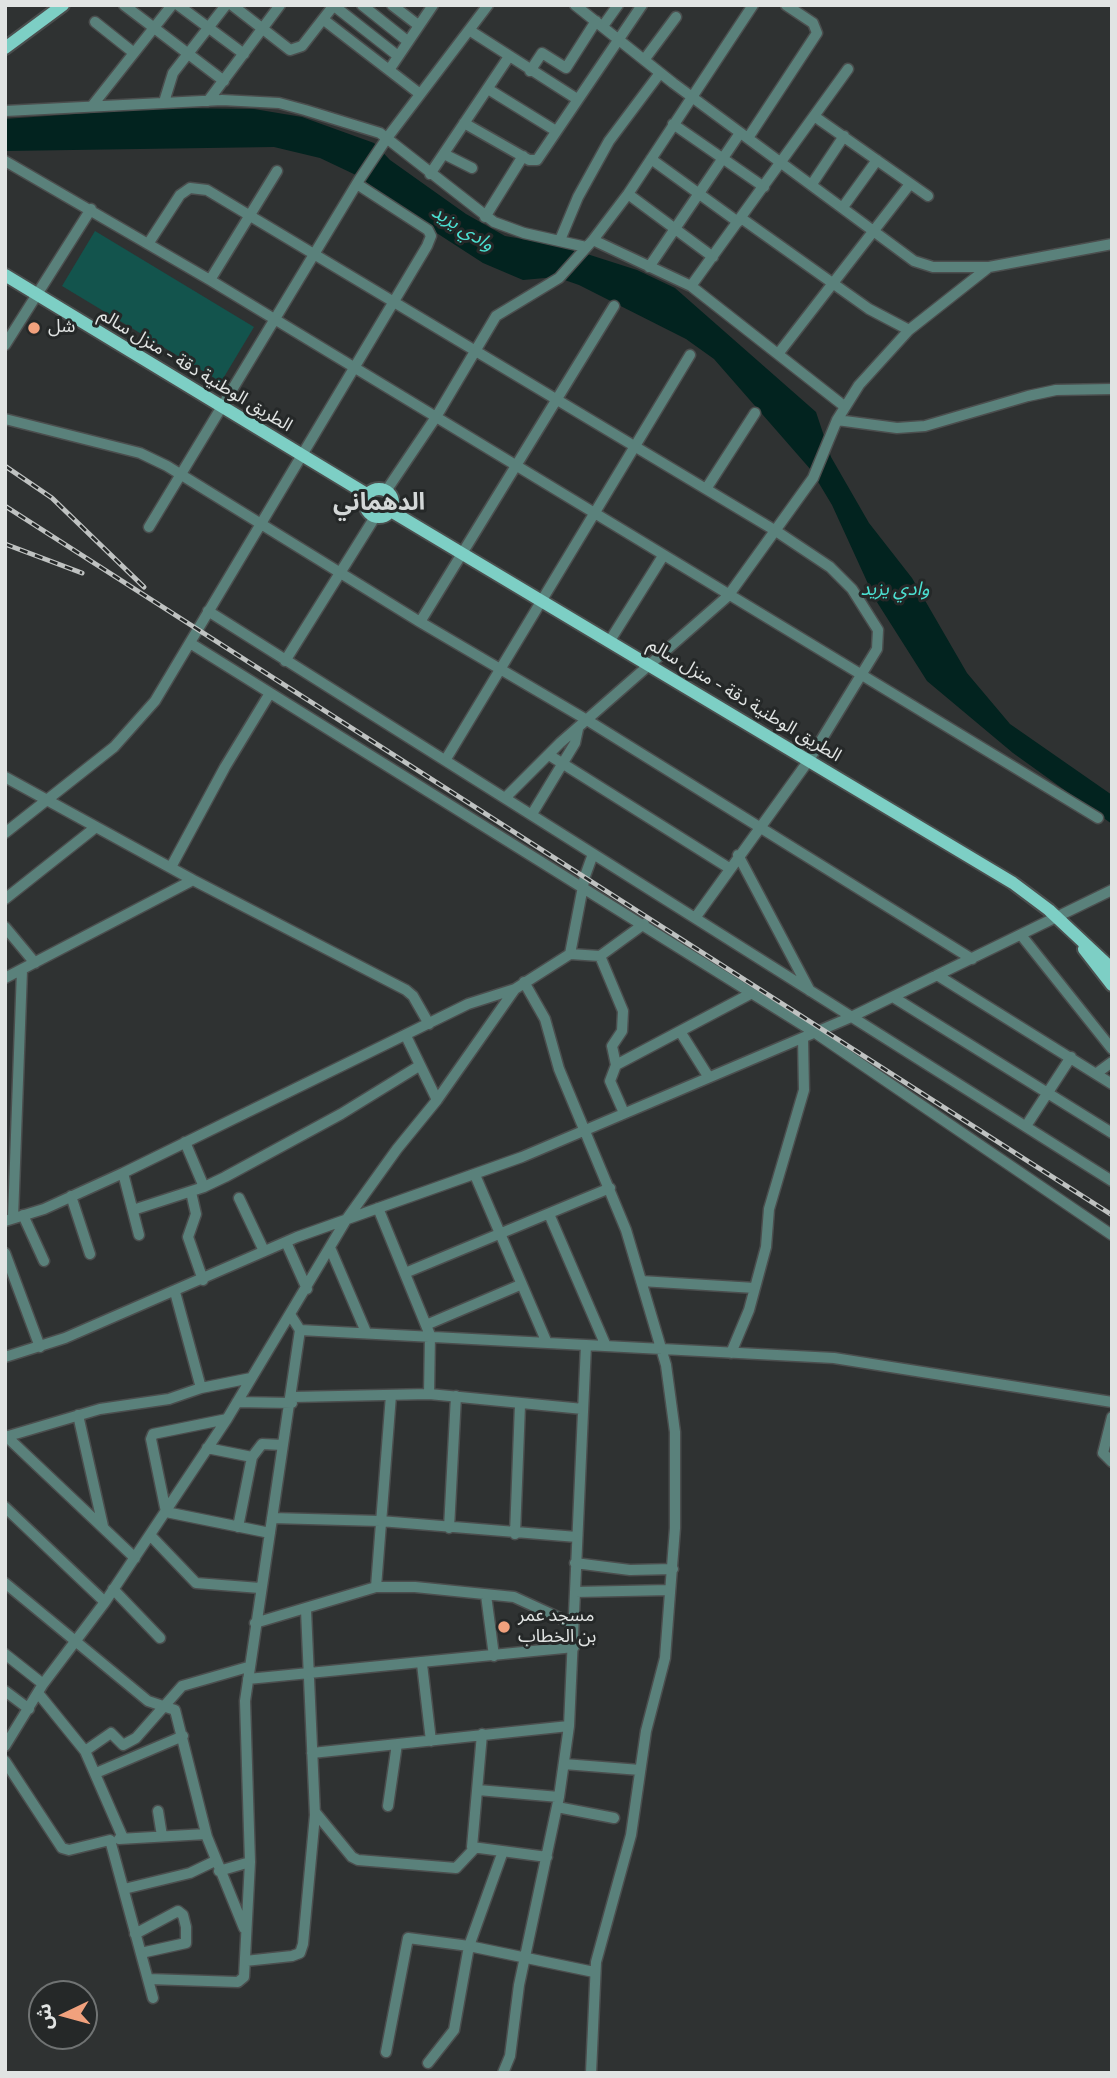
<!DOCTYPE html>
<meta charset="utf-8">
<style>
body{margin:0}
#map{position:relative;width:1117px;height:2078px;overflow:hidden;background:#2f3232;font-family:"Titillium Web","Noto Sans Arabic",sans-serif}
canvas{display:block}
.frame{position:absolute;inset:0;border:7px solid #e1e4e3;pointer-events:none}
.north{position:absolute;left:28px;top:1980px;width:70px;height:70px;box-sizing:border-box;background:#252828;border:2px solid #707373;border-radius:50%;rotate:265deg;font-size:19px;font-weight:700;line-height:28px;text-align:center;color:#e1e4e3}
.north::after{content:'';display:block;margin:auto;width:24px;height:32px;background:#f1a17d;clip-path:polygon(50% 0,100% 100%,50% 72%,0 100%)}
</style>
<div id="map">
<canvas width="1117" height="2078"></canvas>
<div class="frame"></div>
<div class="north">ش</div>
</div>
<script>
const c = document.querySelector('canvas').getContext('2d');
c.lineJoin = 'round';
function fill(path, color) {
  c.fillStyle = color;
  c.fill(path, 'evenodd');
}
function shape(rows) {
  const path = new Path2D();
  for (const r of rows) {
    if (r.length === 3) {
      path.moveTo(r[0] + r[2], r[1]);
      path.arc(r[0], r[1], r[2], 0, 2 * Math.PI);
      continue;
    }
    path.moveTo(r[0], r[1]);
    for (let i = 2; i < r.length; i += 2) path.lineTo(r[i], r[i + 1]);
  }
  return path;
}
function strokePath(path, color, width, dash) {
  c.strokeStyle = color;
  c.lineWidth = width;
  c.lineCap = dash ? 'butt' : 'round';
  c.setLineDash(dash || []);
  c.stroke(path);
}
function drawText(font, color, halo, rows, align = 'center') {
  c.font = font + ' "Titillium Web","Noto Sans Arabic",sans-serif';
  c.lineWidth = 6;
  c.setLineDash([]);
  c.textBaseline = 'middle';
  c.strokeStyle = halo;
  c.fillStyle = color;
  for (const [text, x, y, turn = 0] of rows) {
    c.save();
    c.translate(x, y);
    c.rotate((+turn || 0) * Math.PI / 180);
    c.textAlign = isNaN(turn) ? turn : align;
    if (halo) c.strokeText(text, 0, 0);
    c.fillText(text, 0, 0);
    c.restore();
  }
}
fill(shape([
 [95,231,254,327,221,382,62,286]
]), '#13544d');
fill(shape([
 [162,108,254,109,302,117,374,143,390,160,466,214,505,236,562,246,637,270,675,288,816,412,831,457,869,523,912,578,967,673,1010,724,1112,795,1112,824,1013,753,927,681,875,599,832,505,811,470,714,359,686,339,579,285,556,277,523,280,483,263,415,219,358,176,320,158,274,147,5,151,5,119]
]), '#02231f');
const minor = shape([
 [124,5,224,81],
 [178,5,244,54],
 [232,5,290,50,302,46,334,5],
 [333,5,398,56],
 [362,5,406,40],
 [392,5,418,25],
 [575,5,673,83,914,261,933,267,989,267,1112,244],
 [324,20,420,94],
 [95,22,134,53],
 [603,26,618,5],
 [469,30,577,99],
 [644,60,676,17],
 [389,70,433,5],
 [530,71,542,53,566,68,596,21],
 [488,89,556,131],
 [208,101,280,5],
 [164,102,173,73,226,5],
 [92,106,172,5],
 [5,111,222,100,279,103,305,110,380,133,494,222,524,233,586,247],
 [814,116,928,196],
 [464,123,529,160,537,160,642,5],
 [673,124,764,187],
 [748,138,817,33,813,23,786,5],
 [444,154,472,168],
 [651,159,738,222],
 [5,161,210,280,1098,818],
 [430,174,508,58],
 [812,184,844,136],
 [628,194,713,257],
 [843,207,877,160],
 [485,217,523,156],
 [741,218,869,309,909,330],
 [560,240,578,197,609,141,660,73],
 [593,240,691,286,848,69],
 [148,244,180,195,190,188,207,190,776,531,830,567,852,589,878,630,877,649,809,760,695,918],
 [649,267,740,133],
 [210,280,277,171],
 [691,286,844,406],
 [5,345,91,209],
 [778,354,910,184],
 [5,419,140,453,167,466,420,622,587,720,972,959],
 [837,420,897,428,925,426,1028,396,1056,390,1112,389],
 [706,489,755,413],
 [386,491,436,417,496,316,559,278,593,240,628,194,753,5],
 [149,527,359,180,387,138,488,5],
 [208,611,1112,1181],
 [420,622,614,306],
 [609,642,663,556],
 [190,643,814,1032,1112,1235],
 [285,661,375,517],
 [549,755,729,868],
 [446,759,690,355],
 [5,777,193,880,406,990,413,996,429,1024],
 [505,798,560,743,728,596,813,478,837,420,859,385,909,330,989,267],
 [532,814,575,743,578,729],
 [5,833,114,747,155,701,427,246,431,236,428,230,357,184],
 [738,855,810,991],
 [171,867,225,767,270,693],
 [5,899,96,827],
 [5,927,35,963],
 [1021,935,1112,1049],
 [570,954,600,956,644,924],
 [600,956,623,1011,622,1031,612,1046,616,1065,610,1081,624,1113],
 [937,975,1112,1084],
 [5,978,193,880],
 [524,982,545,1019,559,1069,626,1230,666,1365,675,1432,675,1528,665,1658,646,1731,631,1835,596,1962,591,2073],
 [893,997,1112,1133],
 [681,1033,708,1076],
 [406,1036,437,1100],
 [616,1065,752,993],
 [1097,1073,1112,1062],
 [1026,1126,1071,1057],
 [185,1142,204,1187],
 [123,1173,139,1235],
 [475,1175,547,1343],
 [191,1192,196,1214,188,1237,203,1280],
 [71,1196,90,1254],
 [239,1198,264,1251],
 [378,1208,430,1335,429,1394],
 [133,1210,204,1187,225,1177,341,1114,419,1066],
 [549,1214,606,1346],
 [23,1215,44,1261],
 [13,1218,22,970],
 [5,1221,44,1209,123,1173,468,1004,515,989,570,954,585,876,593,854],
 [286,1242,307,1289],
 [331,1250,366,1332],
 [5,1253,40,1347],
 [405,1273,610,1188],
 [641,1281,755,1288],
 [175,1292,201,1388],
 [291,1316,300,1330,834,1358,1112,1402],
 [426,1325,520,1285],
 [731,1353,749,1310,766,1247,769,1209,804,1090,803,1038],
 [5,1357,65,1338,297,1237,522,1157,849,1018,1112,890],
 [293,1397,429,1394,583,1409],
 [237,1402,292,1403],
 [78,1415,103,1526],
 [1112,1417,1103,1453,1112,1462],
 [227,1419,153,1434,151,1439,166,1512,270,1533],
 [6,1436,135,1558],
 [5,1437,100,1409,169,1399,201,1388,251,1378],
 [207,1448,252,1457,262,1444,283,1445],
 [5,1507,105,1602],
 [272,1518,380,1521,577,1537],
 [238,1527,252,1457],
 [449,1528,456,1396],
 [515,1534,520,1405],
 [150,1535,196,1583,260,1588],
 [575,1563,630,1570,673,1569],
 [5,1583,148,1701,175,1710,207,1837,244,1928],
 [376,1587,391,1395],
 [113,1589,160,1638],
 [575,1592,670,1590],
 [486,1595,494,1656],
 [255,1623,376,1587,415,1587,514,1597,573,1624],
 [5,1654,43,1684],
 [422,1664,431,1741],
 [248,1679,574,1647],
 [5,1691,29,1709],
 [38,1693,85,1751,123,1838],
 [482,1734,472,1847,547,1857],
 [5,1746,43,1684,105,1602,227,1419,346,1220,397,1149,437,1100,515,989],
 [85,1751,111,1733,123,1745,136,1738,182,1686,248,1667],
 [312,1753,569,1726],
 [5,1761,62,1848,69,1850,110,1840,153,1998],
 [564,1764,640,1770],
 [96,1773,183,1736],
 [478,1790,559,1797],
 [388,1806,397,1744],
 [557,1807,614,1818],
 [158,1811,162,1836],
 [315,1812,352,1857,358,1860,456,1868,474,1849],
 [119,1839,206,1834],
 [219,1871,250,1862],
 [124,1889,190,1873,215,1861],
 [135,1934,178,1911,183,1915,186,1927,186,1943,141,1953],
 [245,1961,292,1956,300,1953,303,1944,315,1815,306,1610],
 [148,1979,238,1982,244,1977,250,1862,245,1701,300,1330],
 [386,2052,408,1938,469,1946,594,1972],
 [428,2063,454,2030,469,1946,502,1854],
 [503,2073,510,2056,519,1985,559,1797,569,1726,586,1345]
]);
const major = shape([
 [5,48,63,5],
 [5,275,368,495],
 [379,503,14],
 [391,511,1013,883,1049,910,1112,969],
 [1084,949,1112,985]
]);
strokePath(minor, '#4b4e4e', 13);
strokePath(major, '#4b4e4e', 16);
strokePath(minor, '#5a817b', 10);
strokePath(major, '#7dcfc5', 12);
const rail = shape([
 [5,466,52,498,144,587],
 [5,506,1112,1215],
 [5,544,82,573]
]);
strokePath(rail, '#bfc2c1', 5);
strokePath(rail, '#252828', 2.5, [8]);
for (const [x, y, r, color] of [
 [34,328,7,"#f1a17d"],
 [504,1627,7,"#f1a17d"]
]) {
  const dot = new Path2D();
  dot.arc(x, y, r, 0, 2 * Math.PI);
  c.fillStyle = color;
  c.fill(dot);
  strokePath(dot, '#252828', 2.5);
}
drawText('18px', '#e1e4e3', '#252828', [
 ["شل",48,328],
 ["مسجد عمر",518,1617],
 ["بن الخطاب",518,1638]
], 'left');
drawText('18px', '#e1e4e3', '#252828', [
 ["الطريق الوطنية دقة - منزل سالم",195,371,31],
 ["الطريق الوطنية دقة - منزل سالم",744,701,31]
]);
drawText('italic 19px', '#4be1d2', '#252828', [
 ["وادي يزيد",462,229,32],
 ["وادي يزيد",895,590]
]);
drawText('bold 24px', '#d4d8d8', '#252828', [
 ["الدهماني",379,504]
]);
</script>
